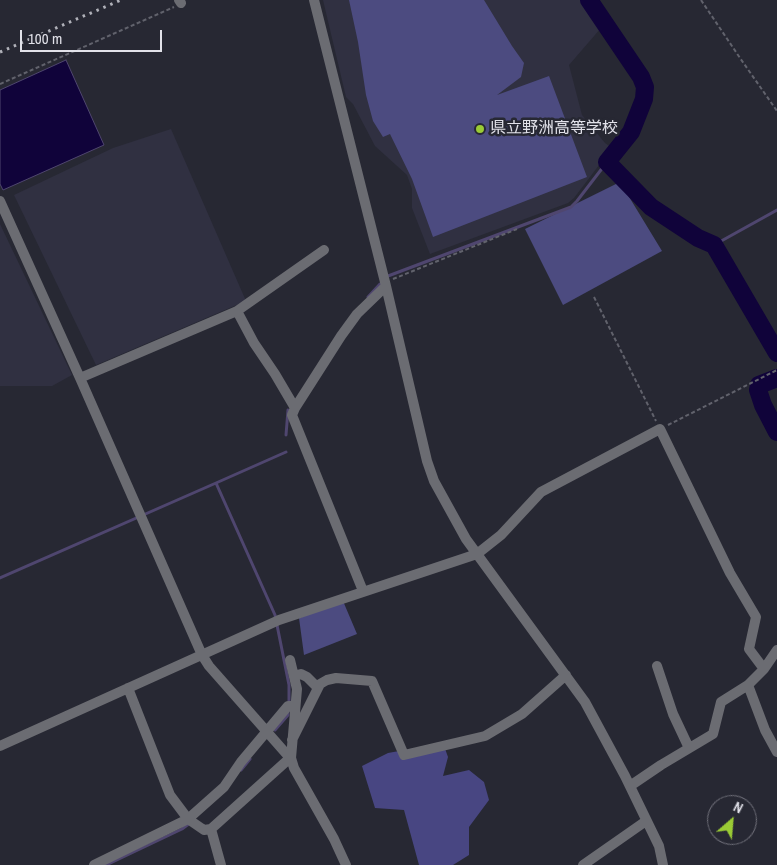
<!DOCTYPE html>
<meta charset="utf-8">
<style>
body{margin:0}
#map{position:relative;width:777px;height:865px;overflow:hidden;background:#272833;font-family:"Archivo Narrow",sans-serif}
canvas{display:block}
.north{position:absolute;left:707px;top:795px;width:50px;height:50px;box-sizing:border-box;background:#272833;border:1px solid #72727c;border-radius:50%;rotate:27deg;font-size:14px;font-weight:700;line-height:20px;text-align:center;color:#e2e2ea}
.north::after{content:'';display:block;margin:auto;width:18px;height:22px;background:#9acb35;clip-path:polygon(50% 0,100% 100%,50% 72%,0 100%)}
.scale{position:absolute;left:20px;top:30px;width:142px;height:22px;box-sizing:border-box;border:2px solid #e2e2ea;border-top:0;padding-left:6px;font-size:15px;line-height:18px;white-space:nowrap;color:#e2e2ea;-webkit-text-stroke:4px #272833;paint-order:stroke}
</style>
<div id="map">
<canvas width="777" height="865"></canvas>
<div class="north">N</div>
<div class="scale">100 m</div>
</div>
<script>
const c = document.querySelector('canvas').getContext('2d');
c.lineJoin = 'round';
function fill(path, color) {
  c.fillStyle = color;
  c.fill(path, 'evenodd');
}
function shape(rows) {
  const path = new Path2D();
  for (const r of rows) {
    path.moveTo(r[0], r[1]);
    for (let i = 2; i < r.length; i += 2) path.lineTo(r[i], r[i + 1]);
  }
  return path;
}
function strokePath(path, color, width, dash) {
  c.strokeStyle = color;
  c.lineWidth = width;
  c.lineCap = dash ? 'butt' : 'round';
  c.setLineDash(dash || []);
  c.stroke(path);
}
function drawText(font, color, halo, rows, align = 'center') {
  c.font = font + ' "Archivo Narrow","Noto Sans JP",sans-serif';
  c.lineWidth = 5;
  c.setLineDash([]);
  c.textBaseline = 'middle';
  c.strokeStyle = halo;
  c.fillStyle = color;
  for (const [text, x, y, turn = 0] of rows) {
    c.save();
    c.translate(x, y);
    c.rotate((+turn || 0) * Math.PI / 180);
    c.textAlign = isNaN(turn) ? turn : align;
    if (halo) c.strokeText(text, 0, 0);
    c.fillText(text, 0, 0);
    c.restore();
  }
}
fill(shape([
 [323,0,582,0,601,28,569,65,582,115,605,143,612,148,574,198,568,203,430,254,412,208,412,189,407,175,375,146,353,104,346,97],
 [171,129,246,301,96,365,14,195,113,148],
 [0,224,72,375,52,386,0,386]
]), '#303041');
fill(shape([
 [349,0,484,0,512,46,524,63,521,77,497,95,549,76,587,177,433,237,412,179,390,134,383,137,373,121,366,95,358,42],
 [620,182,662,251,563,305,525,229],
 [343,601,357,634,304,655,299,618]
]), '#4c4b80');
fill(shape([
 [443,743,448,757,443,776,469,770,484,782,489,800,469,827,469,855,453,865,419,865,404,810,375,808,362,766,388,753]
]), '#484682');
const water = shape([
 [66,60,104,145,3,190,0,184,0,90,66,60]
]);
fill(water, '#10033a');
strokePath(water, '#4f466f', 1);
strokePath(shape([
 [714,245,777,210],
 [388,276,571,207,577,201,607,162],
 [368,297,380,284],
 [286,435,288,410],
 [286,452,216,483,275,615,289,685,289,705],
 [0,578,216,483],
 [275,730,288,715,288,711],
 [241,770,250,759],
 [106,865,182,829,190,823]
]), '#4f466f', 3);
strokePath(shape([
 [589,0,641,77,645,87,644,99,631,132,607,162,651,207,698,238,714,245,777,353],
 [777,378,759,385,758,390,763,405,777,432]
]), '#10033a', 18);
strokePath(shape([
 [701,0,740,58,777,111],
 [0,84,174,7],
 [393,279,517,229],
 [594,297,656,421],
 [668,425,777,370]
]), '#61626c', 2, [4, 2.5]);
strokePath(shape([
 [179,0,181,3],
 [314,0,386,286,427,461,434,481,466,539,585,702,625,776,659,846,663,865],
 [0,201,80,378,202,655,209,666,290,758,211,829,204,830,188,819,170,795,128,688],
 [237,311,324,250],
 [80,378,237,311,254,343,275,374,295,408],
 [363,591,292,415,295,408,341,336,357,314,386,286],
 [290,660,297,689,291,758,294,768,334,839,346,865],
 [657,666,673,714,689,748],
 [764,669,777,650],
 [294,676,301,674,307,677,318,688],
 [292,740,320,684,327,680,336,678,372,681,404,755,485,736,522,714,566,675],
 [0,746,279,620,477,554,501,535,541,492,660,429,730,573,756,617,749,649,764,669,748,685,765,730,777,752],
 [630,786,661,765,713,734,721,702,748,685],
 [211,829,221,865],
 [94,865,188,819,224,787,241,762,288,706,295,706],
 [583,865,646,821]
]), '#6b6c72', 10);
strokePath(shape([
 [0,52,121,0]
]), '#b0b1b9', 3, [2.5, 5]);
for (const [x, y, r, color] of [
 [480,129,5,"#9acb35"]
]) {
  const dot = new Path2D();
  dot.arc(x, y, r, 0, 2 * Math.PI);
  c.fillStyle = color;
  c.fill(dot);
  strokePath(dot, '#272833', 2);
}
drawText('16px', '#e2e2ea', '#272833', [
 ["県立野洲高等学校",490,129]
], 'left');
</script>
